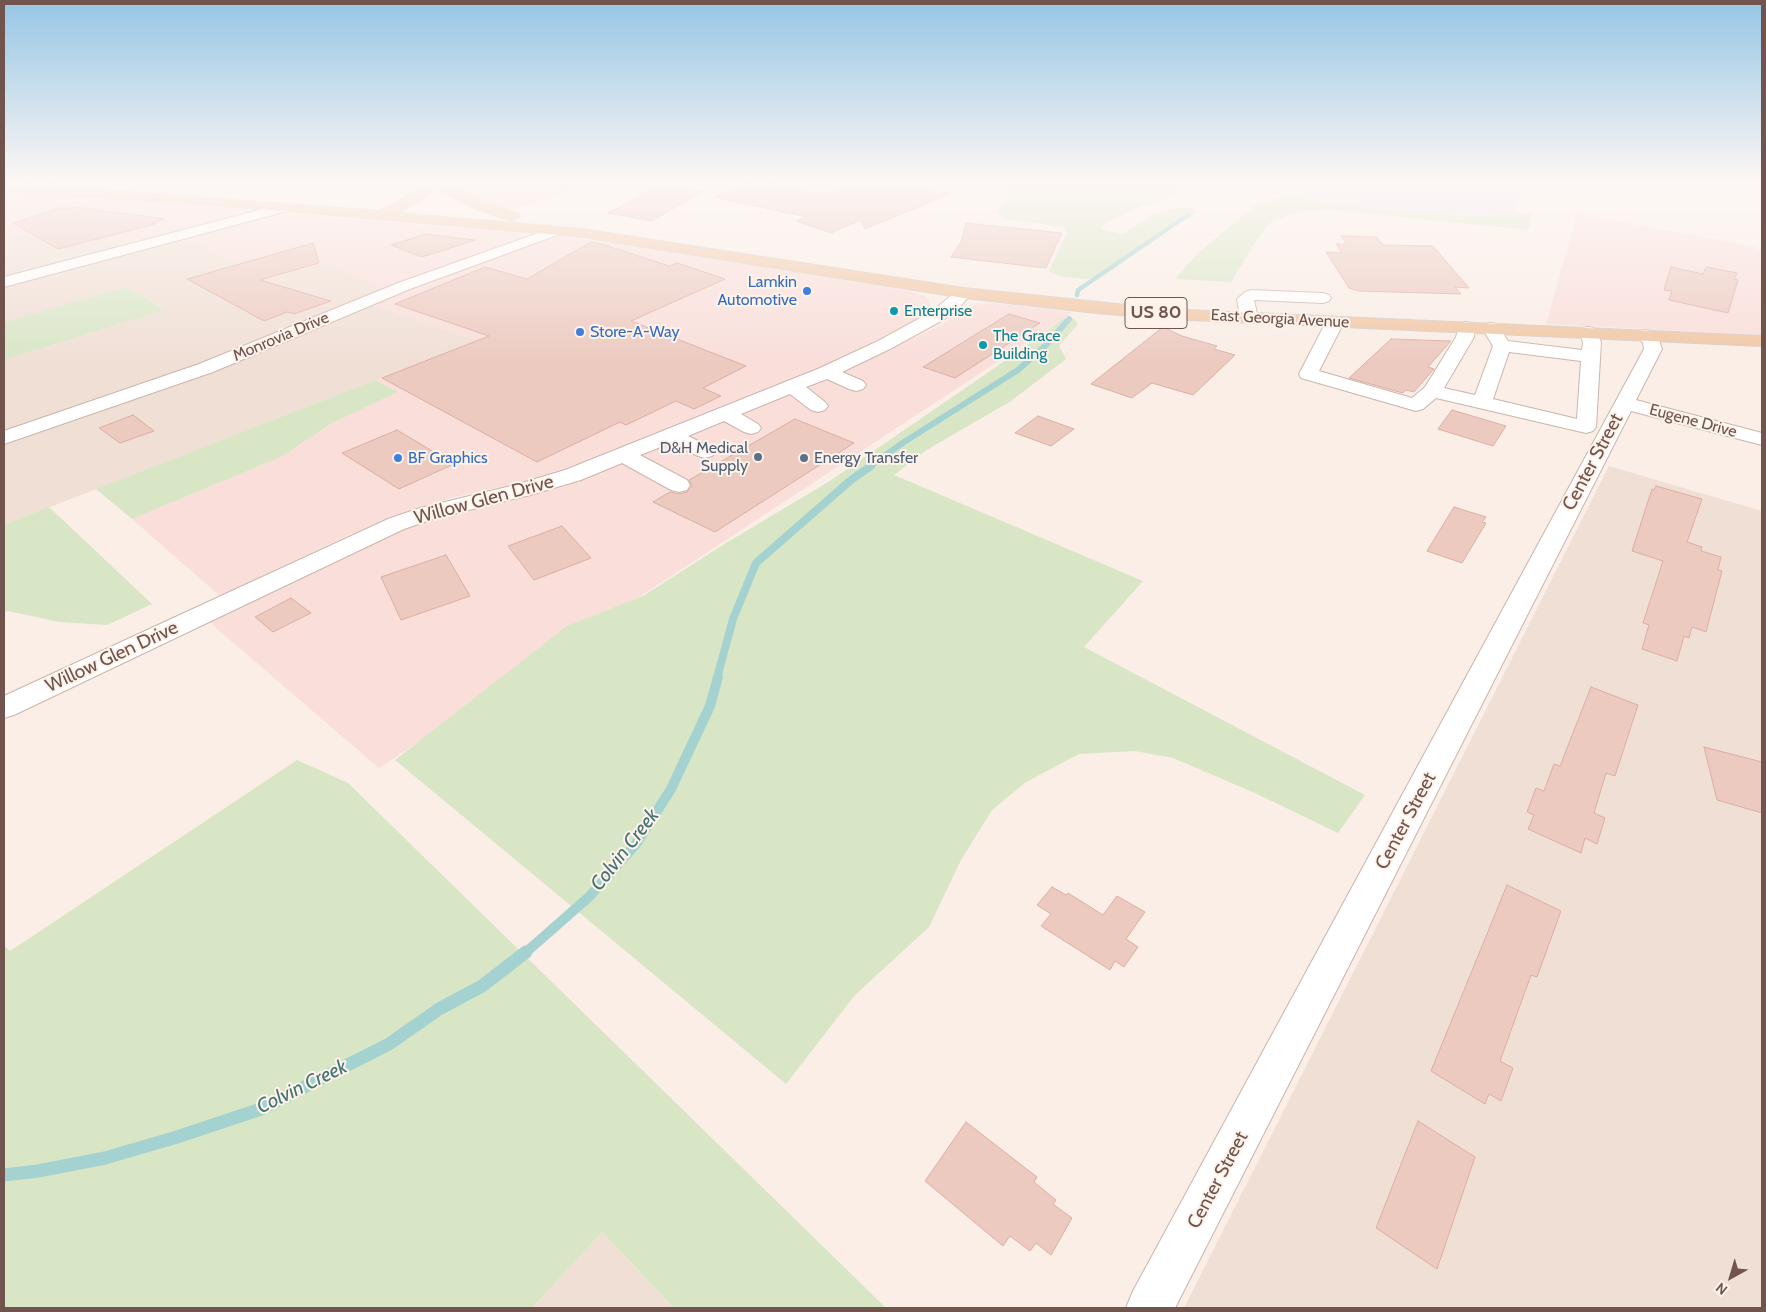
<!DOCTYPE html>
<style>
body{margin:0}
#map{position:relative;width:1766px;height:1312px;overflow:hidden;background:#faeee6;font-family:Cabin,sans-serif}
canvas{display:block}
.frame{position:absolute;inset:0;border:5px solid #70544d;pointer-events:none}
.north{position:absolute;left:1706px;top:1252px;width:50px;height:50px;-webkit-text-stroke:4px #fdf3eb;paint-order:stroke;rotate:219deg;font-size:14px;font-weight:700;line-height:20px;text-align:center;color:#70544d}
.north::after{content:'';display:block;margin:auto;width:18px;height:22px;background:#70544d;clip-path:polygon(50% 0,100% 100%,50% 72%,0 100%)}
</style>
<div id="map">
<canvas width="1766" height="1312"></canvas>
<div class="frame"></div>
<div class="north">N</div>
</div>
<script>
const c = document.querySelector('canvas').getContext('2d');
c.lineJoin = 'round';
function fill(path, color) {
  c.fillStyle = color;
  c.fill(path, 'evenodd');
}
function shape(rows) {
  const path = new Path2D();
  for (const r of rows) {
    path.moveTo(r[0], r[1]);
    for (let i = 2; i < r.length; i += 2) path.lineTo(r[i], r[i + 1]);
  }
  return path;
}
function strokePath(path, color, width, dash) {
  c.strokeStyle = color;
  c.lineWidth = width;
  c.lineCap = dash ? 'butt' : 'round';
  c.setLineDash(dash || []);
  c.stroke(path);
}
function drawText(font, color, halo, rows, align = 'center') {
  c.font = font + ' Cabin,sans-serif';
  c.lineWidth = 4;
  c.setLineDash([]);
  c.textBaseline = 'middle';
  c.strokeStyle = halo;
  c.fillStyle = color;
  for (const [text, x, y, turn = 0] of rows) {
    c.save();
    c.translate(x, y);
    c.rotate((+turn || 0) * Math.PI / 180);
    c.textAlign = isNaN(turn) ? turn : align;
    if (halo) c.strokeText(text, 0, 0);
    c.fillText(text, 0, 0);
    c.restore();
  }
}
fill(shape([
 [78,222,183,236,270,279,326,262,387,289,369,303,477,341,4,525,4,360,165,310,126,287,4,322,4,240],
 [1609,466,1762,511,1762,1308,1184,1308],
 [602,1232,674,1308,532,1308]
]), '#f0dfd5');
fill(shape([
 [443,180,570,180,550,191,560,195,508,211,489,205,453,187],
 [4,194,57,195,158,202,507,232,519,233,522,237,387,289,326,262,270,279,183,236,125,247,78,222,4,240],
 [1577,214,1752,246,1762,251,1762,335,1546,324],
 [559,236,655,249,910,291,925,296,929,300,931,306,923,316,831,364,567,470,538,479,455,497,397,515,344,537,220,596,132,519,281,457,332,423,397,392,376,380,476,341,369,303,548,237],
 [994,303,1073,312,379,768,208,621,399,531,446,516,513,499,585,478,856,365,941,325,967,309,979,304]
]), '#f9deda');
fill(shape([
 [1195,180,1527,180,1516,213,1473,217,1337,205]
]), '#ebe2f6');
fill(shape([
 [570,180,608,180,560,195,549,191],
 [611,180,671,180,641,189],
 [1002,180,1197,181,1162,201,1141,206,1101,226,1103,230,1123,234,1152,215,1177,208,1192,208,1196,212,1194,217,1178,222,1109,272,1087,279,1064,277,1052,273,1049,270,1067,233,1063,227,1006,219,995,212,1010,197],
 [1285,196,1337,205,1473,217,1516,213,1532,214,1528,230,1331,210,1306,211,1273,220,1258,238,1231,282,1175,279,1198,253,1257,204],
 [126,287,165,310,4,360,4,322],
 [1064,318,1074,319,1078,324,1059,346,1066,359,1011,401,925,451,894,475,1143,581,1084,647,1365,795,1338,833,1255,793,1173,758,1135,751,1079,754,1026,782,992,810,961,860,929,927,855,995,786,1084,395,760,567,626,643,596,726,543,830,481,996,367],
 [376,380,398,392,332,423,281,457,132,519,96,489],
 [49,507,152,604,107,625,59,622,8,611,4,612,4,525],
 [297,760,348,783,886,1308,674,1308,602,1232,532,1308,4,1308,4,946,10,951]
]), '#d8e6c6');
strokePath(shape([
 [1077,295,1078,290,1188,215]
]), '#a4d2d1', 4.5);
strokePath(shape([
 [869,467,904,442,1018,370,1046,345,1069,319]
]), '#a4d2d1', 6);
strokePath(shape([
 [717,678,733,619,756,563,851,480,871,466]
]), '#a4d2d1', 8);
strokePath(shape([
 [524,954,590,896,636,844,671,789,710,706,718,677]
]), '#a4d2d1', 10);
strokePath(shape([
 [4,1175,38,1171,105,1158,177,1137,261,1109,389,1044,439,1009,482,986,526,952]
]), '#a4d2d1', 13);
const building = shape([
 [753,180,823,194,862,180,891,180,949,194,865,229,860,220,831,233,796,221,807,217,714,197,753,180],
 [660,185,703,191,652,221,608,213,660,185],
 [75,207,165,219,152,223,155,224,58,249,13,223,59,208,67,209,75,207],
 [966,223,1062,233,1046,268,951,257,961,242,966,223],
 [426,234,475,240,422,257,391,245,426,234],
 [1341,236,1377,237,1383,245,1433,246,1469,288,1455,287,1461,294,1359,291,1349,288,1326,252,1342,253,1336,244,1347,244,1341,236],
 [591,242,605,245,669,266,677,263,725,279,631,321,746,366,703,388,721,396,694,409,676,401,626,425,620,422,537,462,382,378,489,336,395,304,485,267,527,279,591,242],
 [313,243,319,263,260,280,331,301,294,314,287,312,264,321,187,279,313,243],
 [1671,267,1703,274,1706,267,1737,273,1734,279,1738,280,1728,313,1669,300,1672,291,1664,290,1671,267],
 [1009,314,1040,323,955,378,923,367,1009,314],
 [1163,327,1182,336,1217,346,1214,349,1235,355,1193,395,1152,383,1132,398,1091,384,1163,327],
 [1391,339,1451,341,1428,367,1434,369,1414,392,1406,390,1403,393,1349,378,1391,339],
 [1452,410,1506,426,1493,446,1438,429,1452,410],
 [133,415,154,431,120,443,99,428,133,415],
 [1038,416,1074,429,1051,446,1015,433,1038,416],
 [795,419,854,443,715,532,653,502,670,492,679,494,687,492,692,486,689,480,795,419],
 [397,430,454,464,399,489,342,453,397,430],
 [1656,486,1702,499,1687,542,1702,547,1701,551,1721,557,1718,570,1722,571,1706,632,1692,627,1689,638,1684,636,1677,661,1642,649,1649,625,1643,623,1663,561,1632,551,1652,489,1654,490,1656,486],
 [1454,507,1486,517,1482,522,1486,523,1462,563,1427,551,1454,507],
 [562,526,591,558,534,580,508,546,562,526],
 [446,555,470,596,401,620,381,577,446,555],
 [291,598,311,613,273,632,255,617,291,598],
 [1591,687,1638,705,1615,776,1606,773,1594,813,1605,818,1597,844,1585,838,1581,853,1528,829,1534,815,1527,812,1536,788,1544,791,1554,764,1560,766,1591,687],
 [1704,747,1762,762,1762,813,1717,800,1704,747],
 [1507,885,1561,911,1537,977,1531,975,1500,1061,1513,1068,1501,1101,1489,1094,1485,1104,1431,1071,1507,885],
 [1052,887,1066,895,1068,893,1103,915,1117,896,1145,912,1126,939,1138,947,1124,967,1115,961,1110,970,1041,926,1051,914,1037,905,1052,887],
 [1418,1121,1475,1157,1437,1269,1376,1228,1418,1121],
 [966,1122,1037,1177,1034,1182,1056,1200,1053,1204,1072,1218,1051,1255,1036,1243,1030,1251,1010,1236,1003,1246,925,1181,966,1122]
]);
fill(building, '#eccac0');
strokePath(building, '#ddaea2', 1);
const minor = shape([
 [39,180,54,180,35,193,25,193,23,190,25,187,39,180],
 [286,203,291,204,293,207,291,210,4,287,4,277,286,203],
 [555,227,560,228,562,231,560,234,410,289,213,372,4,444,4,431,199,364,398,283,555,227],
 [964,288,970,290,972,293,957,310,943,320,890,349,842,372,863,381,866,385,863,389,856,391,849,389,827,379,806,387,825,402,828,406,825,410,818,412,811,410,790,394,741,414,758,424,761,428,758,432,751,434,744,432,724,421,688,436,712,448,716,452,712,456,705,458,698,456,671,443,640,455,687,480,690,485,687,490,679,492,671,490,622,463,581,480,530,495,436,518,404,529,14,715,4,718,4,696,388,519,420,508,515,485,565,470,820,368,878,341,931,312,958,290,964,288],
 [1251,290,1323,293,1329,295,1331,298,1329,301,1323,303,1254,300,1258,318,1255,322,1249,323,1243,322,1240,318,1237,299,1245,292,1251,290],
 [1335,317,1341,318,1344,322,1319,371,1412,398,1425,387,1456,337,1460,323,1466,322,1472,323,1475,327,1474,337,1444,388,1475,395,1493,346,1482,328,1485,324,1491,323,1497,324,1508,341,1582,350,1583,342,1579,332,1582,328,1588,327,1594,328,1601,342,1596,427,1593,431,1586,433,1436,398,1423,409,1416,411,1301,378,1299,374,1326,322,1329,318,1335,317],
 [1509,352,1581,361,1577,419,1493,399,1509,352],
 [1645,330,1651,331,1658,337,1662,349,1636,400,1762,433,1762,445,1631,411,1175,1308,1126,1308,1133,1291,1644,349,1643,343,1636,335,1639,331,1645,330]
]);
const major = shape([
 [420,180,441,180,485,203,518,214,520,217,513,221,475,209,433,186,429,195,398,213,582,229,964,288,1166,309,1762,336,1762,346,1166,319,1096,313,964,298,582,237,286,211,94,197,4,193,4,185,94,189,380,211,418,190,422,183,420,180]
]);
strokePath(minor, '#cab5ad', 2);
strokePath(major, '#d4ccca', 2);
fill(minor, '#fff');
fill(major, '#f1c7a5');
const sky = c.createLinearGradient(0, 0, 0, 363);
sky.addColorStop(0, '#96c6e5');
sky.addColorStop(0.5, '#fdf7f4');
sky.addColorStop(1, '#fdf7f400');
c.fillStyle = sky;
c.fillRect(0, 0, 1766, 363);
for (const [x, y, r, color] of [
 [807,291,5,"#3f7fe0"],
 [894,311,5,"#0f9aa8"],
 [580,332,5,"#3f7fe0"],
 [983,345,5,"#0f9aa8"],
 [758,457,5,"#5c6f8a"],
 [398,458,5,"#3f7fe0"],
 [804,458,5,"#5c6f8a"]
]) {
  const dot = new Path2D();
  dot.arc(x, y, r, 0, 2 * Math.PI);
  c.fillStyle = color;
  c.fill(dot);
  strokePath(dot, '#fdf3eb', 2);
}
drawText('16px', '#366cbe', '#fdf3eb', [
 ["Lamkin",797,282,"right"],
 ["Automotive",797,300,"right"],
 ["Store-A-Way",590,332],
 ["BF Graphics",408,458]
], 'left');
drawText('16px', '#0d838f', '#fdf3eb', [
 ["Enterprise",904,311],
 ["The Grace",993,336],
 ["Building",993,354]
], 'left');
drawText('16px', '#70544d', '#fdf3eb', [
 ["East Georgia Avenue",1280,319,3],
 ["Monrovia Drive",281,337,-23],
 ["Eugene Drive",1693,421,15]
]);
drawText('16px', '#4e5e75', '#fdf3eb', [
 ["D&H Medical",748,448],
 ["Supply",748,466],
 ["Energy Transfer",814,458,"left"]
], 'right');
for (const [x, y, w] of [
 [1156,313,62]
]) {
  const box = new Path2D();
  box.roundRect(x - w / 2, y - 15.5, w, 31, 4);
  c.fillStyle = '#fdf3eb';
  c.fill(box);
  strokePath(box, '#70544d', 1);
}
drawText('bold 18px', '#70544d', null, [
 ["US 80",1156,313]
]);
drawText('19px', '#70544d', '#fdf3eb', [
 ["Center Street",1593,462,-62],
 ["Willow Glen Drive",484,500,-15],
 ["Willow Glen Drive",112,657,-25],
 ["Center Street",1406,821,-62],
 ["Center Street",1218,1180,-62]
]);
drawText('italic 20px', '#437373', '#fdf3eb', [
 ["Colvin Creek",625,850,-52],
 ["Colvin Creek",302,1087,-26]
]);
</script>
